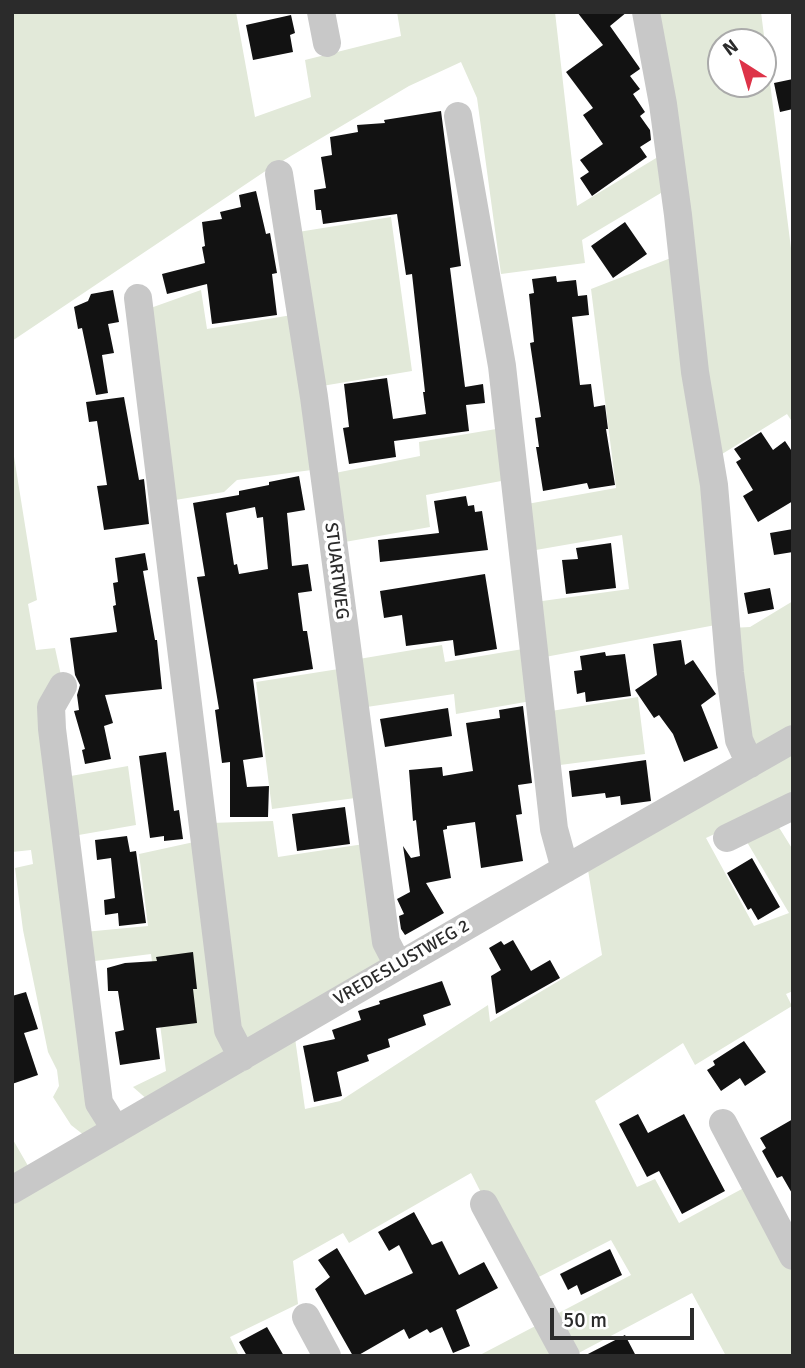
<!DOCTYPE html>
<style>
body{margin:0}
#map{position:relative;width:805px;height:1368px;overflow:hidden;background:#fff;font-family:Signika,sans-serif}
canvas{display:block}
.frame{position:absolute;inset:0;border:14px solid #2b2b2b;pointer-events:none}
.north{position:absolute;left:707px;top:28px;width:70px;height:70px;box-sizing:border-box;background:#fff;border:2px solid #aaa;border-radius:50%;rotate:323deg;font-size:19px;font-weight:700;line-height:28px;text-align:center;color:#2b2b2b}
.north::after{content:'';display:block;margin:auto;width:24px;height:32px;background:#dd3348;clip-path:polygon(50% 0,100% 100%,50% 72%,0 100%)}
.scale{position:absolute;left:550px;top:1308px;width:144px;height:32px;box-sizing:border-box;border:4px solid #2b2b2b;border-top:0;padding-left:9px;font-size:21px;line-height:24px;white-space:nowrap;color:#2b2b2b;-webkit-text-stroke:5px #fff;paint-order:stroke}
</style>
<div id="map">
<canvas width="805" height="1368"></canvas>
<div class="frame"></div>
<div class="north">N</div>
<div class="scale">50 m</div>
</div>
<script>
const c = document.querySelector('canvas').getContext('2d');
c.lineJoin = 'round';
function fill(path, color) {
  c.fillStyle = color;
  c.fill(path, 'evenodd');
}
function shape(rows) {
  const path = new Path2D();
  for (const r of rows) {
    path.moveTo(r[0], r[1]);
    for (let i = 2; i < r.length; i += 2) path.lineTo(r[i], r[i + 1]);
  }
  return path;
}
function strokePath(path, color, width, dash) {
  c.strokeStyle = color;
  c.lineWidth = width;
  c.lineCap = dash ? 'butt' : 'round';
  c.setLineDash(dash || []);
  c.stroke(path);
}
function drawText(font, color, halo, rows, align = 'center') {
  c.font = font + ' Signika,sans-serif';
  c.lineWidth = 7;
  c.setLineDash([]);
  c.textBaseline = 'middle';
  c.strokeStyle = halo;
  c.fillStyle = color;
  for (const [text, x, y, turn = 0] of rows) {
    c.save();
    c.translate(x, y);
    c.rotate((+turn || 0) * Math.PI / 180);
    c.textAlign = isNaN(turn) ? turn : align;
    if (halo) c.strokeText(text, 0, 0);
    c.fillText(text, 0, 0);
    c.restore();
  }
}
fill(shape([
 [12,12,236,12,255,117,311,97,305,60,401,36,397,12,555,12,577,206,666,152,671,187,582,240,585,263,501,274,477,98,461,62,409,86,264,172,12,341],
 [663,12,761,12,793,264,793,423,787,414,714,459,655,18],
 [721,42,763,42,763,84,721,84],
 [391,217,412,371,316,387,292,233],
 [676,256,721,624,545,657,535,602,629,589,622,535,530,551,527,504,616,488,591,289],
 [201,290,207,329,298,314,319,469,237,480,224,492,169,501,145,310],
 [508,427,512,479,426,495,430,527,339,543,330,474,420,456,419,442],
 [12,444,37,600,28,604,36,650,55,648,62,680,45,701,102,1121,85,1136,71,1125,53,1097,59,1086,57,1070,48,1052,23,930,15,868,33,864,31,850,12,852],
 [793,601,793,730,748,748,731,628,750,627],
 [442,645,445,662,529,648,537,700,456,714,454,694,360,708,353,660],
 [345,668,363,797,272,809,256,682],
 [638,697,645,754,560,765,551,711],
 [793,747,793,797,706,838,754,926,789,913,744,837,775,821,793,850,793,991,786,994,792,1006,695,1065,683,1043,595,1101,637,1187,655,1179,679,1223,751,1184,793,1266,793,1356,726,1356,692,1293,573,1356,551,1317,631,1275,611,1240,527,1283,471,1173,349,1243,343,1233,293,1261,298,1304,230,1337,239,1356,12,1356,12,1198,294,1031,305,1109,340,1101,488,1005,490,1022,602,955,587,864],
 [128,766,136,825,73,836,65,777],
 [273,821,278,857,364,844,382,962,260,1039,240,1038,210,823],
 [194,842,229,1049,149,1101,133,1087,166,1071,151,954,87,962,84,932,148,926,139,854],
 [12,1138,31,1171,12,1182],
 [543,1322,562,1356,478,1356]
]), '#e2e9d9');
fill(shape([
 [577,12,627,12,610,26,639,67,640,69,630,76,640,89,633,94,645,112,640,116,650,130,651,140,640,147,647,157,592,196,580,178,589,172,580,160,603,144,583,115,593,108,566,72,603,45],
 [291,15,295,33,290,35,293,52,253,60,246,25],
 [793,79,793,109,780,112,774,83],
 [441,111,461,266,450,268,465,387,483,384,485,403,466,405,469,431,394,441,396,457,349,464,343,428,349,427,344,384,387,378,393,419,426,414,423,392,425,392,412,274,406,275,397,214,323,224,321,210,316,210,314,190,326,188,321,157,332,155,330,137,358,132,357,125,385,123,384,120],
 [256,191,266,234,270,233,277,273,272,274,277,315,212,324,207,284,167,294,162,274,205,263,202,247,205,246,202,222,222,219,220,212,241,207,239,195],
 [625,222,647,254,613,278,591,246],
 [556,276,557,282,576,280,578,296,587,295,589,315,572,317,580,385,591,384,594,407,605,405,608,429,606,429,615,485,589,489,587,483,543,491,536,447,539,447,535,418,541,417,530,343,534,342,529,294,534,293,532,279],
 [113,290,119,322,108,324,114,353,102,355,108,393,96,395,82,328,78,329,74,307,88,301,91,294],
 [124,397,139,480,144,479,149,524,104,530,97,486,107,485,97,421,89,422,86,402],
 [761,432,773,450,785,441,793,453,793,501,758,522,743,496,753,490,736,462,741,459,734,449],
 [299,476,305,510,287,513,292,566,308,564,312,591,298,593,303,631,307,631,313,669,253,679,263,757,243,760,247,787,269,786,268,817,230,817,230,762,222,763,215,710,219,709,197,577,205,576,193,503,239,495,239,491,269,485,269,482],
 [255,507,257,518,263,517,268,569,239,574,237,564,234,565,226,513],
 [466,496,468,506,474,505,475,512,482,511,488,550,380,562,378,540,439,533,434,501],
 [793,529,793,552,774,555,770,533],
 [611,543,616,588,566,594,562,560,578,559,576,548],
 [145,553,148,570,143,571,155,640,157,640,162,689,105,695,113,723,104,726,111,759,85,764,82,750,85,749,74,711,79,710,77,695,80,685,75,675,70,638,117,632,113,606,116,605,113,583,118,582,115,558],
 [485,574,497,649,455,656,453,640,406,646,402,615,384,618,380,591],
 [770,588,774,609,748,614,744,593],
 [681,640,685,665,693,660,716,694,701,705,718,748,684,762,673,734,659,715,654,718,635,690,657,675,653,644],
 [605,652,606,656,625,654,631,696,586,702,585,692,577,694,574,671,582,670,580,656],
 [523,706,532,783,518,785,522,814,516,815,523,861,481,868,475,822,447,826,447,829,443,830,451,878,426,883,444,913,405,935,401,929,399,916,404,914,397,899,410,892,403,846,411,858,420,856,416,820,413,821,409,770,442,767,443,776,473,771,466,723,500,718,499,710],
 [448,708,452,736,385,747,380,719],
 [166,752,174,811,179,810,183,839,164,841,164,836,150,838,139,756],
 [646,760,651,801,621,805,620,796,606,798,605,793,572,797,569,771],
 [345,807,350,844,297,851,292,814],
 [127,836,130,852,136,851,146,923,119,926,118,913,105,915,104,900,115,898,111,858,97,860,95,840],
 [752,858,780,907,758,920,751,908,748,910,727,873],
 [513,940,531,971,550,960,560,978,496,1014,491,976,501,970,489,948,501,941,504,945],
 [193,952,197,989,193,989,197,1023,156,1028,160,1059,120,1065,115,1032,124,1030,118,991,108,991,107,968,125,963,157,961,156,957],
 [442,981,451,1005,423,1015,426,1025,388,1039,390,1047,367,1055,369,1061,337,1072,342,1096,314,1102,303,1046,335,1039,332,1030,361,1020,358,1011,380,1004,379,1001],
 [26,992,38,1029,24,1033,38,1075,12,1084,12,996],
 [744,1041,766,1072,745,1086,740,1078,721,1091,707,1070,715,1065,713,1061],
 [638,1114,648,1133,684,1114,725,1191,682,1214,659,1171,647,1177,619,1124],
 [793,1119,793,1195,782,1176,777,1178,762,1151,766,1148,760,1138],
 [414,1212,432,1245,442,1241,459,1275,484,1262,498,1288,456,1310,470,1346,453,1353,442,1327,430,1333,427,1329,409,1339,404,1329,357,1356,353,1356,315,1289,330,1277,318,1260,337,1248,365,1295,413,1273,399,1245,389,1251,378,1232],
 [610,1249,622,1275,581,1295,577,1285,568,1290,560,1274],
 [267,1327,284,1356,247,1356,239,1342],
 [625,1335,636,1356,584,1356]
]), '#121212');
strokePath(shape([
 [321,12,327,43],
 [646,12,663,104,678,215,695,372,714,485,730,673,739,740,750,764],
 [458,116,502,366,554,829,565,869],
 [279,174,314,397,386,942,398,965],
 [138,298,228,1030,242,1057],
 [63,686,51,707,52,729,99,1103,116,1130],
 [727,838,793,806],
 [723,1123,793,1256],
 [12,1190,565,869,793,739],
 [484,1204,566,1356],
 [306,1317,327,1356]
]), '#c8c8c8', 28);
drawText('18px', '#2b2b2b', '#fff', [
 ["STUARTWEG",336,571,83],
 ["VREDESLUSTWEG 2",402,963,-30]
]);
</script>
